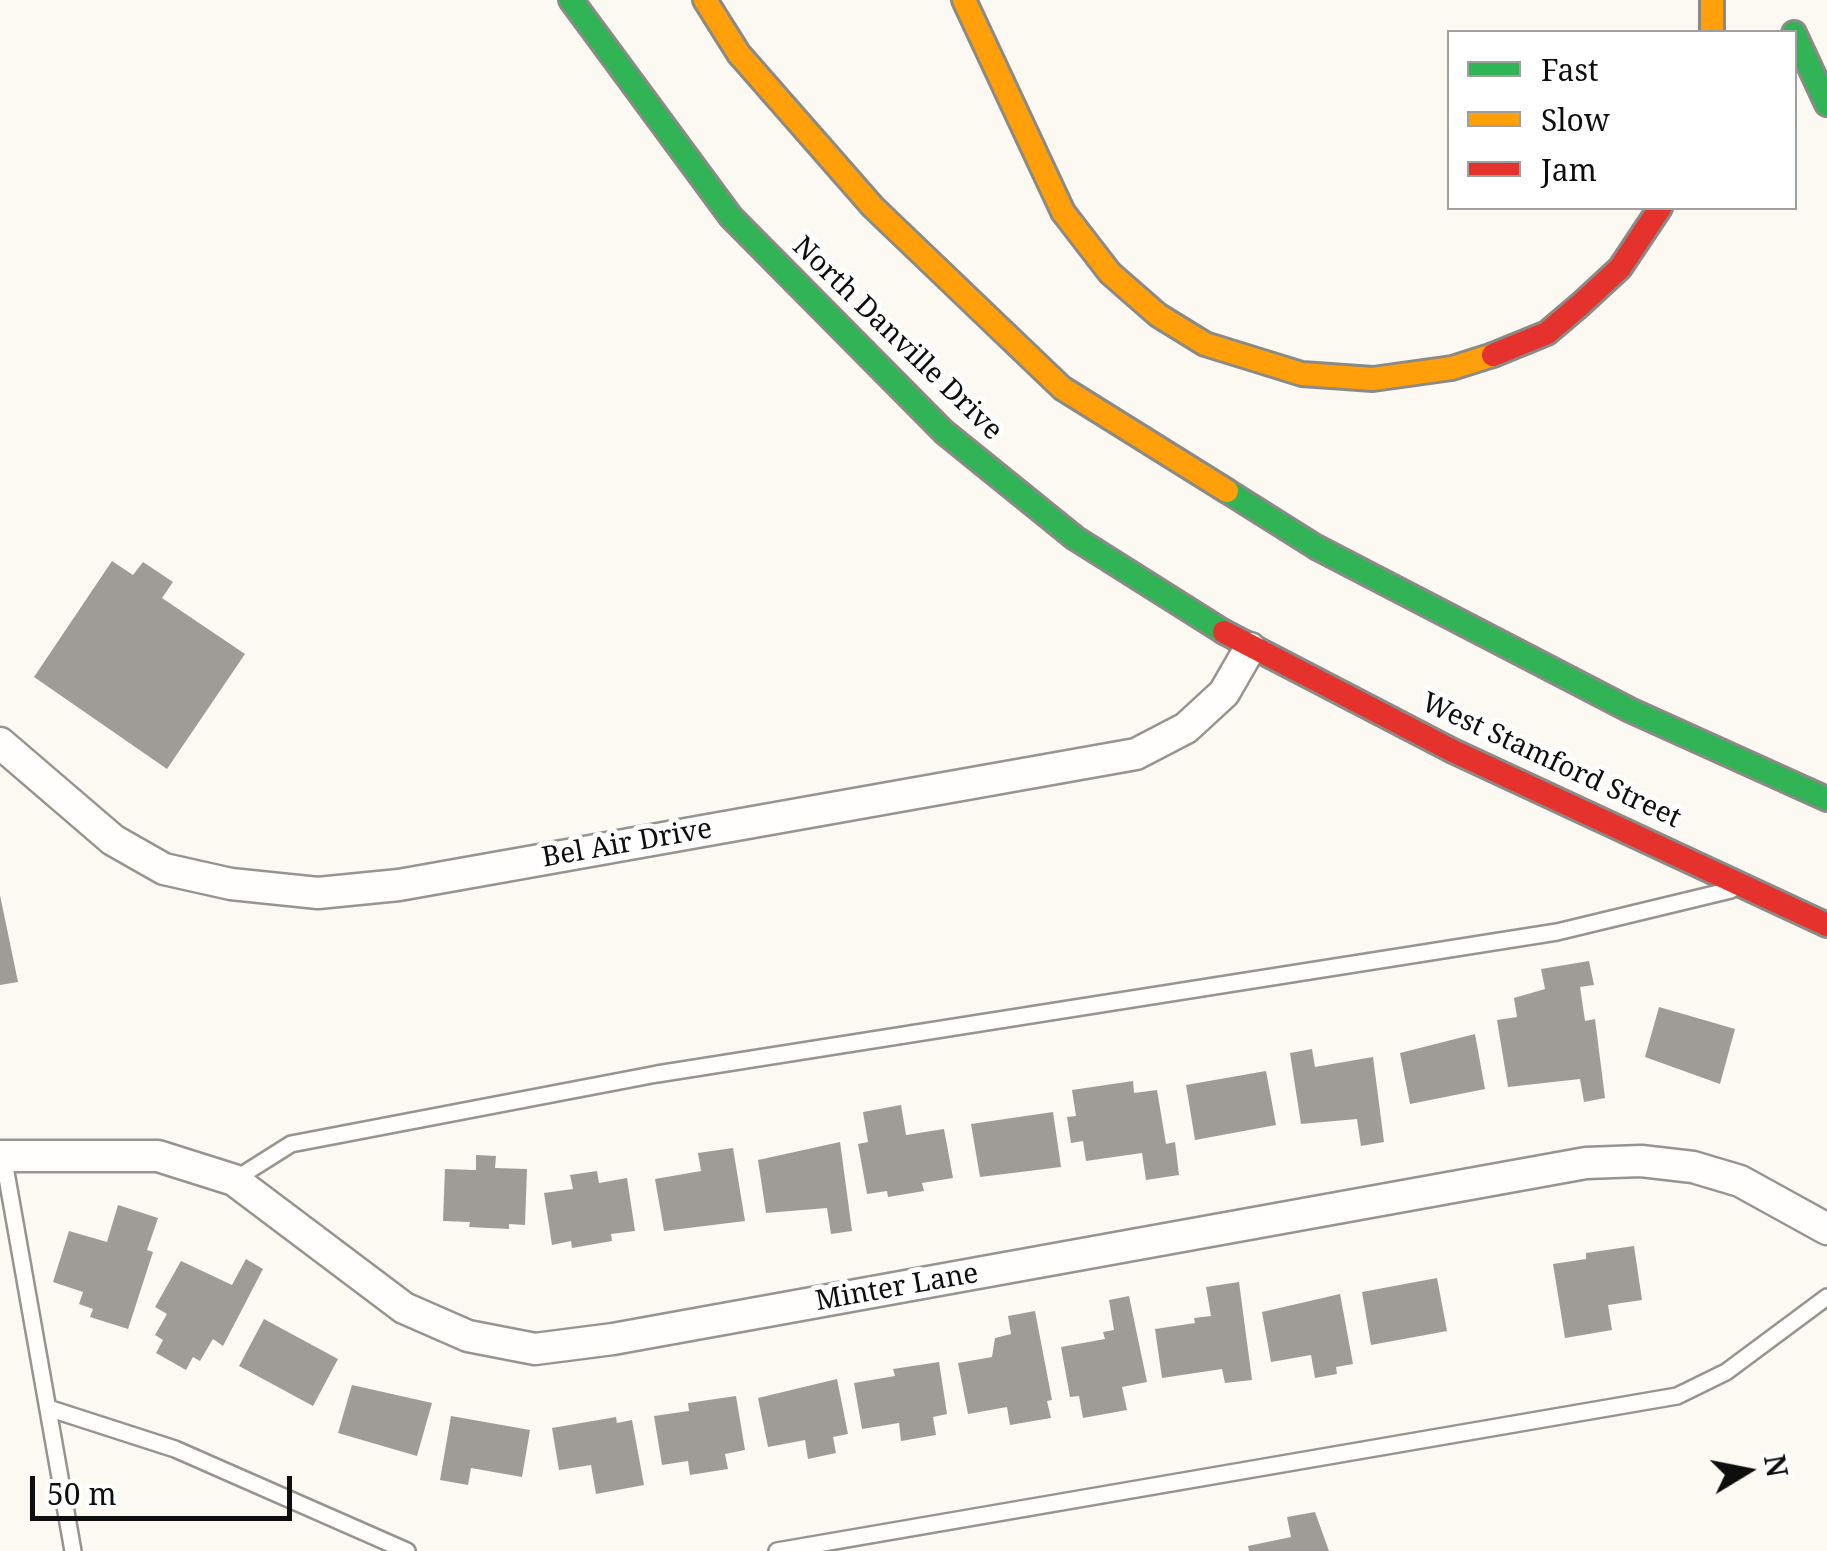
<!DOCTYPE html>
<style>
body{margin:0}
#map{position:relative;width:1827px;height:1551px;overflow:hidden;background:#fcf9f2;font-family:"Noto Serif",serif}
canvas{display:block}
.legend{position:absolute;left:1447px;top:30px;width:350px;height:180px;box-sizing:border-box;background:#fff;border:2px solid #9f9f9f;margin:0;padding:12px 18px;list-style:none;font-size:30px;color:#0e0e0e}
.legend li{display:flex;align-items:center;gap:20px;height:50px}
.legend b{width:50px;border:2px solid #9f9f9f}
.north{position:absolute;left:1697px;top:1421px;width:100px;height:100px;-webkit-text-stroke:8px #fff;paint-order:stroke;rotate:80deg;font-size:28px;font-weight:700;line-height:40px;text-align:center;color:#0e0e0e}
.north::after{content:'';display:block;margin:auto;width:35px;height:45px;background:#0e0e0e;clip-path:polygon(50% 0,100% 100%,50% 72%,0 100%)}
.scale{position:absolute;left:30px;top:1476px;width:262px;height:45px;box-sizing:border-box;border:5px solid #0e0e0e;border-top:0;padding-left:12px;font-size:30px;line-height:35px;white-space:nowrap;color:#0e0e0e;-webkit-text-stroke:8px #fff;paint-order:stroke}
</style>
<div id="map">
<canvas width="1827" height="1551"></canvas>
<ul class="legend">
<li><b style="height:12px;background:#30b455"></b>Fast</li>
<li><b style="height:12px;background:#ff9f0a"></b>Slow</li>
<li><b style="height:12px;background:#e5322d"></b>Jam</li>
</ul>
<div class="north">N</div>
<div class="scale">50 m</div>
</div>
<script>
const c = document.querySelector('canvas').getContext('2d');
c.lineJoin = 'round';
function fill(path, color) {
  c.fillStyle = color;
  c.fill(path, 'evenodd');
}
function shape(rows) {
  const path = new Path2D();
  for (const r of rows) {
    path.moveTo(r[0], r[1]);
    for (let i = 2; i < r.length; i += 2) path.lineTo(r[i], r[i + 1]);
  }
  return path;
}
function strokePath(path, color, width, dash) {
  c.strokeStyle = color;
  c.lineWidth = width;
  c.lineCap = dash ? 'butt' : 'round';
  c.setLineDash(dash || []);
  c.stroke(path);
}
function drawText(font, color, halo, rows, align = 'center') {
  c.font = font + ' "Noto Serif",serif';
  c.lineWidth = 10;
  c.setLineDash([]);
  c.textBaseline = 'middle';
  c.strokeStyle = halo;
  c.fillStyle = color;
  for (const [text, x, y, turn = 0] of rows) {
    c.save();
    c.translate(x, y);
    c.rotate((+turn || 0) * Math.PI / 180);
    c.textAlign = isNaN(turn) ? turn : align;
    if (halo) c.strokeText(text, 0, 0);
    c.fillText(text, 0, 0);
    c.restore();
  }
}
fill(shape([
 [112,561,133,575,143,562,173,582,162,598,245,654,167,769,34,677],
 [0,895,18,982,0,985],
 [1589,961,1594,985,1580,987,1585,1021,1595,1019,1605,1098,1584,1102,1580,1079,1508,1087,1497,1020,1517,1017,1514,998,1545,989,1541,969],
 [1659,1007,1735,1029,1720,1084,1645,1057],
 [1475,1034,1485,1089,1410,1104,1400,1053],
 [1312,1049,1315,1067,1373,1057,1384,1142,1361,1146,1357,1119,1301,1124,1290,1053],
 [1266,1071,1276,1125,1195,1140,1186,1085],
 [1133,1081,1134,1093,1157,1090,1166,1144,1175,1142,1179,1175,1146,1180,1142,1153,1086,1161,1083,1141,1071,1143,1067,1117,1076,1116,1072,1090],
 [901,1105,906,1135,944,1129,953,1178,922,1183,924,1191,888,1197,887,1191,867,1194,858,1144,868,1142,863,1112],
 [1053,1112,1061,1167,980,1177,971,1124],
 [840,1142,852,1231,831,1234,827,1208,766,1213,758,1160],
 [733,1148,745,1221,664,1231,655,1179,701,1171,698,1153],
 [476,1155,496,1156,495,1168,527,1169,525,1225,509,1224,509,1229,469,1227,470,1222,443,1221,445,1169,476,1170],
 [597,1171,599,1183,627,1178,635,1231,611,1234,612,1241,572,1248,571,1241,552,1245,544,1193,573,1189,570,1175],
 [118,1205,158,1218,147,1250,153,1252,128,1329,90,1317,93,1309,79,1304,83,1292,53,1282,69,1231,107,1242],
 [1634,1246,1642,1300,1608,1305,1612,1330,1565,1338,1553,1264,1586,1259,1586,1253],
 [246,1259,263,1269,223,1346,213,1339,200,1361,193,1357,186,1370,156,1353,163,1340,155,1335,167,1314,155,1307,181,1261,232,1285],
 [1437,1278,1447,1331,1371,1345,1362,1292],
 [1239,1282,1252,1380,1225,1383,1222,1369,1162,1378,1155,1329,1195,1323,1194,1318,1211,1316,1206,1287],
 [1340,1294,1353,1364,1336,1367,1337,1374,1315,1378,1311,1355,1271,1362,1262,1312],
 [1129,1296,1147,1382,1122,1387,1127,1410,1083,1418,1079,1396,1070,1397,1061,1347,1105,1339,1103,1332,1114,1330,1109,1300],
 [1035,1311,1052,1400,1047,1401,1051,1418,1010,1425,1007,1407,968,1414,958,1363,992,1357,995,1338,1011,1334,1008,1316],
 [264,1319,338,1359,313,1406,239,1366],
 [939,1362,947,1414,933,1417,936,1435,901,1441,899,1423,862,1429,854,1383,895,1376,893,1369],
 [837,1379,848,1434,833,1437,836,1453,808,1459,805,1440,768,1447,758,1398],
 [352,1385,432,1403,417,1456,338,1433],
 [736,1396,745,1450,725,1454,728,1469,690,1475,688,1461,662,1465,654,1416,689,1411,688,1403],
 [451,1416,530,1430,522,1477,471,1468,468,1485,440,1480],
 [616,1417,617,1423,632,1420,644,1485,596,1494,591,1465,559,1470,552,1428],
 [1315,1512,1329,1551,1249,1551,1248,1546,1291,1537,1287,1517]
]), '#9f9c98');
const lane = shape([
 [3,1155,73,1551],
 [234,1180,291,1144,657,1074,1557,932,1731,890],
 [48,1408,175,1449,407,1551],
 [777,1551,1677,1396,1726,1372,1827,1297]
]);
const street = shape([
 [0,743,113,840,164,869,231,884,318,893,399,885,1136,754,1186,728,1224,693,1250,648],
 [0,1156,158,1156,234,1180,404,1308,468,1336,535,1349,613,1339,1586,1163,1641,1161,1693,1167,1740,1181,1827,1229]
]);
const fast = shape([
 [571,0,731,217,944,432,1075,538,1224,632],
 [1794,33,1827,104],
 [1227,491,1316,547,1630,710,1827,799]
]);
const slow = shape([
 [705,0,739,54,873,207,1062,388,1227,491],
 [964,0,1063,212,1110,273,1158,315,1205,344,1302,374,1373,379,1452,368,1493,355],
 [1712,0,1712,32]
]);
const jam = shape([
 [1493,355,1547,333,1580,305,1620,268,1660,208],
 [1224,632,1453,751,1827,925]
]);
strokePath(lane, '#959491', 20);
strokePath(street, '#959491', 35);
strokePath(fast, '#8c8a87', 28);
strokePath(slow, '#8c8a87', 28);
strokePath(jam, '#8c8a87', 28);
strokePath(lane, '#fffefd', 15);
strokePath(street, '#fffefd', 30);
strokePath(fast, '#30b455', 22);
strokePath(slow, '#ff9f0a', 22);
strokePath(jam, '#e5322d', 22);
drawText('28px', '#0e0e0e', '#fff', [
 ["North Danville Drive",897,339,44],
 ["West Stamford Street",1551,761,25],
 ["Bel Air Drive",627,844,-10],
 ["Minter Lane",897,1288,-10]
]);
</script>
